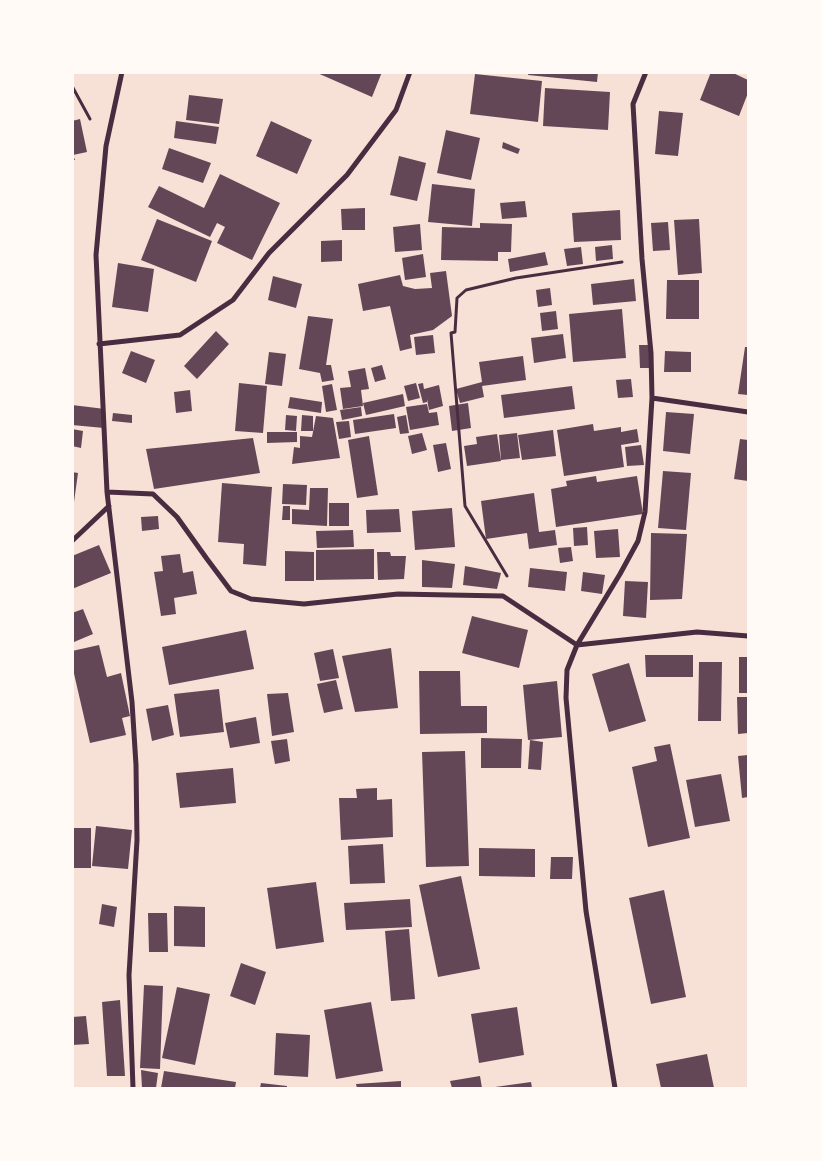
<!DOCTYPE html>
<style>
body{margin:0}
#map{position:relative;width:821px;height:1161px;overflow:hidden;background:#f7e1d7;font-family:Inter,sans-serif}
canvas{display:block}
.frame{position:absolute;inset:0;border:74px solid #fffaf5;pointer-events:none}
</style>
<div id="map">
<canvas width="821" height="1161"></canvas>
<div class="frame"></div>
</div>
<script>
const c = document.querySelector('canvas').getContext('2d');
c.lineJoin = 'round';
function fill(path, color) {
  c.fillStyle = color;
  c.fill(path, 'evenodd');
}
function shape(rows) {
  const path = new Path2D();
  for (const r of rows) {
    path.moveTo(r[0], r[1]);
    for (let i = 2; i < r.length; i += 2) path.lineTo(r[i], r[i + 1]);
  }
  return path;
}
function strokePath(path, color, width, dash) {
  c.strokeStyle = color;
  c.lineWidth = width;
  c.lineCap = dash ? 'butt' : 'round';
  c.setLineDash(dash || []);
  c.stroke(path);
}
fill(shape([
 [315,72,382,72,372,97],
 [529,72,598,72,597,82,528,75],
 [711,72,731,72,748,80,748,93,739,116,700,100],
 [475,74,542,81,538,122,470,114],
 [545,88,610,92,608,130,543,126],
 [189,95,223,99,219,124,186,120],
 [659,111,683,113,678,156,655,154],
 [80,119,87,152,73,155,75,160,72,160,72,121],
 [176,121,219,127,216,144,174,138],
 [271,121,312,140,297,174,256,156],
 [446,130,480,138,471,180,437,173],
 [503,142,520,149,518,154,502,148],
 [169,148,211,163,203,183,162,169],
 [399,156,426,163,417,201,390,195],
 [220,174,280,203,252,260,217,243,225,227,217,223,210,237,148,207,159,186,204,208],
 [432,184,475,189,472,226,428,222],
 [525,201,527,217,502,219,500,203],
 [365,208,365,230,342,230,341,209],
 [620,210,621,240,574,242,572,213],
 [157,219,212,241,196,282,141,260],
 [699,219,702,273,678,275,674,220],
 [668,222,670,250,653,251,651,223],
 [480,223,512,224,511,252,498,252,498,261,441,260,442,227,480,228],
 [420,224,422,250,395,252,393,227],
 [342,240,342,261,321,262,321,241],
 [612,245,613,259,596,261,595,247],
 [581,247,583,264,567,266,564,249],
 [545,252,548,265,510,272,508,259],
 [423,254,426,277,405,280,402,258],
 [118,263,154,269,148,312,112,307],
 [446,271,452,316,433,330,410,335,412,348,400,351,390,306,363,311,358,284,400,275,403,286,415,289,432,288,430,273],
 [273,276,302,284,296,308,268,300],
 [634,279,636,301,593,305,591,284],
 [667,280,699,280,699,319,666,319],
 [550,288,552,305,538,307,536,290],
 [622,309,626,358,573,362,569,314],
 [556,311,558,329,542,331,540,313],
 [308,316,333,319,326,365,331,365,334,380,322,382,320,373,299,369],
 [216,331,229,344,197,379,184,366],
 [563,334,566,358,534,363,531,338],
 [433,335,435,353,416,355,414,337],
 [639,345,649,345,649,368,640,368],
 [745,347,748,347,748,395,738,394],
 [131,351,155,360,146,383,122,373],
 [665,351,691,352,691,372,664,372],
 [269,352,286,354,282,386,265,384],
 [523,356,526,380,482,386,484,397,460,403,456,389,482,382,479,362],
 [382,365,386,379,375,382,371,368],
 [365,368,369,389,361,390,363,406,343,409,340,388,351,387,348,371],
 [631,379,633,397,618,398,616,380],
 [239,383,267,386,263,433,235,431],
 [416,383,420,398,408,401,404,386],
 [423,383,424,389,439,385,443,406,429,410,427,399,427,402,423,403,418,384],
 [332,384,337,410,326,412,322,386],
 [572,386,575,409,504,418,501,395],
 [190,390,192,411,176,413,174,392],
 [403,394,405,406,366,415,363,403],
 [290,397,322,402,321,413,288,408],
 [468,403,471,428,452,431,449,406],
 [427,404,429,413,437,412,439,425,410,430,406,407],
 [72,405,105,409,104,428,72,425],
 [361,407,362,416,342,420,340,410],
 [666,412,694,414,690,454,663,451],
 [113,413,132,415,132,423,112,421],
 [394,414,396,428,355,434,353,420],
 [286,415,297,416,296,431,285,430],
 [302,415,313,416,313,431,301,431],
 [406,415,409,433,400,434,397,417],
 [316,416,333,418,340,458,292,464,294,447,300,448,300,436,312,437],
 [349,421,351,437,339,439,336,422],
 [593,424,594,431,621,427,621,432,637,429,639,442,621,445,624,467,564,476,557,430],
 [72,429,83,431,81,448,72,446],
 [553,430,556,456,522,460,518,435],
 [267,432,297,432,297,442,267,443],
 [422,433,427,450,412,454,408,436],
 [517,433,520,458,501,460,499,435],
 [497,434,501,461,467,466,464,446,477,444,476,437],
 [369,436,378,495,357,498,348,440],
 [253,438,260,473,154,489,146,449],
 [740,439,748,440,748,481,734,479],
 [446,443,451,469,438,472,433,445],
 [641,445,644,465,627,466,625,447],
 [663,471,691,473,686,530,658,528],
 [72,472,78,473,74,502,72,502],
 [596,476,597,482,637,476,643,514,556,527,551,489,567,486,566,481],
 [222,483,272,487,266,566,243,564,244,544,218,542],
 [283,484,307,485,306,505,282,504],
 [310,488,328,488,327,526,292,524,292,509,309,510],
 [534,493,539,532,555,530,557,545,529,549,527,533,486,539,481,501],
 [329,503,349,503,349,526,329,526],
 [283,506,290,506,290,520,282,520],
 [452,508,455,547,415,550,412,511],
 [399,509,401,532,367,533,366,510],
 [158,516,159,529,142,531,141,517],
 [587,527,588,545,574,546,573,528],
 [618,529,620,557,596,558,594,531],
 [353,530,354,547,317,548,316,531],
 [651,533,687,534,682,599,650,600],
 [99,545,111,573,72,589,72,556],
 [571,547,573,561,560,563,558,548],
 [374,549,374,579,316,580,316,550],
 [285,551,314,552,314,581,285,581],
 [377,552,390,552,391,556,406,556,404,579,378,580],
 [180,554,183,573,193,571,197,594,174,598,176,614,161,616,154,572,163,571,161,556],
 [422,560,455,564,452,588,422,587],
 [465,566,501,573,497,589,463,585],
 [530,568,567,572,565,591,528,587],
 [583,572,605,575,602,594,581,591],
 [625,581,648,582,646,618,623,616],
 [83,609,93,634,74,642,72,613],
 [472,616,528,630,519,668,462,653],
 [246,630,254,669,169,685,162,647],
 [99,645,107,677,121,673,130,716,122,718,126,735,90,743,72,665,72,651],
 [391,648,398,708,355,712,342,656],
 [333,649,339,678,320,681,314,653],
 [645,655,693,655,693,677,646,677],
 [739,657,748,657,748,693,739,693],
 [699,662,722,662,721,721,698,721],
 [629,663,646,721,609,732,592,674],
 [419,671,460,671,461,706,487,706,487,733,420,734],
 [336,680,343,709,324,713,317,684],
 [557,681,562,737,528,740,523,685],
 [219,689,224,732,180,737,174,694],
 [288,693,294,732,272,736,267,694],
 [737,697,748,697,748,733,738,734],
 [168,705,174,735,152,741,146,709],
 [256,717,260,743,230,748,225,723],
 [481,738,522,739,521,768,481,768],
 [287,739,290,761,275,764,271,741],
 [530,740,543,742,541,770,528,769],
 [670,744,690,838,648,847,632,767,657,761,654,747],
 [465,751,469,866,426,867,422,752],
 [748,755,748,797,742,798,738,756],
 [233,768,236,803,180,808,176,773],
 [721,774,730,821,695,827,686,780],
 [377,788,377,800,392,799,393,837,341,840,339,798,357,798,356,789],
 [96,826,132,830,128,869,92,866],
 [72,828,91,828,91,868,72,868],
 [383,844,385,883,350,884,348,846],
 [479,848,535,849,535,877,479,876],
 [551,857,573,857,572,879,550,879],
 [461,876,480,969,438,977,419,885],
 [316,882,324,942,276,949,267,888],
 [664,890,686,997,651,1004,629,898],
 [410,899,412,927,346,930,344,903],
 [102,904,117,907,114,927,99,924],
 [174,906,205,907,205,947,174,946],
 [148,913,167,913,168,952,149,952],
 [409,929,415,999,391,1001,385,931],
 [241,963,266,972,255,1005,230,996],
 [144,985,163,986,160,1069,140,1068],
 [177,987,210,994,195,1065,162,1058],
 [120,1000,125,1076,107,1076,102,1002],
 [371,1002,383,1071,336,1079,324,1010],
 [517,1007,524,1055,479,1063,471,1014],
 [86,1016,89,1044,72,1045,72,1017],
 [276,1033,310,1035,308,1077,274,1075],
 [707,1054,714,1088,661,1088,656,1064],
 [141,1070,158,1073,156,1088,142,1088],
 [164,1071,236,1082,235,1088,161,1088],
 [480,1076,482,1088,452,1088,450,1081],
 [401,1081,401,1088,357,1088,356,1084],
 [531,1082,532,1088,495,1088,495,1087],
 [261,1083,287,1086,287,1088,260,1088]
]), '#644757');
strokePath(shape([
 [72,86,90,119],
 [507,576,465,506,451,333,455,332,457,298,466,290,516,278,622,262]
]), '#4a2c40', 3);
strokePath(shape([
 [122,72,106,146,96,255,107,492,132,702,136,765,137,840,129,975,133,1088],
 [99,344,180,335,233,300,269,253,347,175,396,110,410,72],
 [652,398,748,412],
 [107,492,153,494,177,517,207,559,231,591,251,599,304,604,398,594,503,596,577,645,697,632,748,636],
 [72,541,109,506],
 [615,1088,586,911,566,698,567,670,577,645,620,574,638,541,645,512,652,398,651,353,642,259,633,104,646,72]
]), '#4a2c40', 5);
</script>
